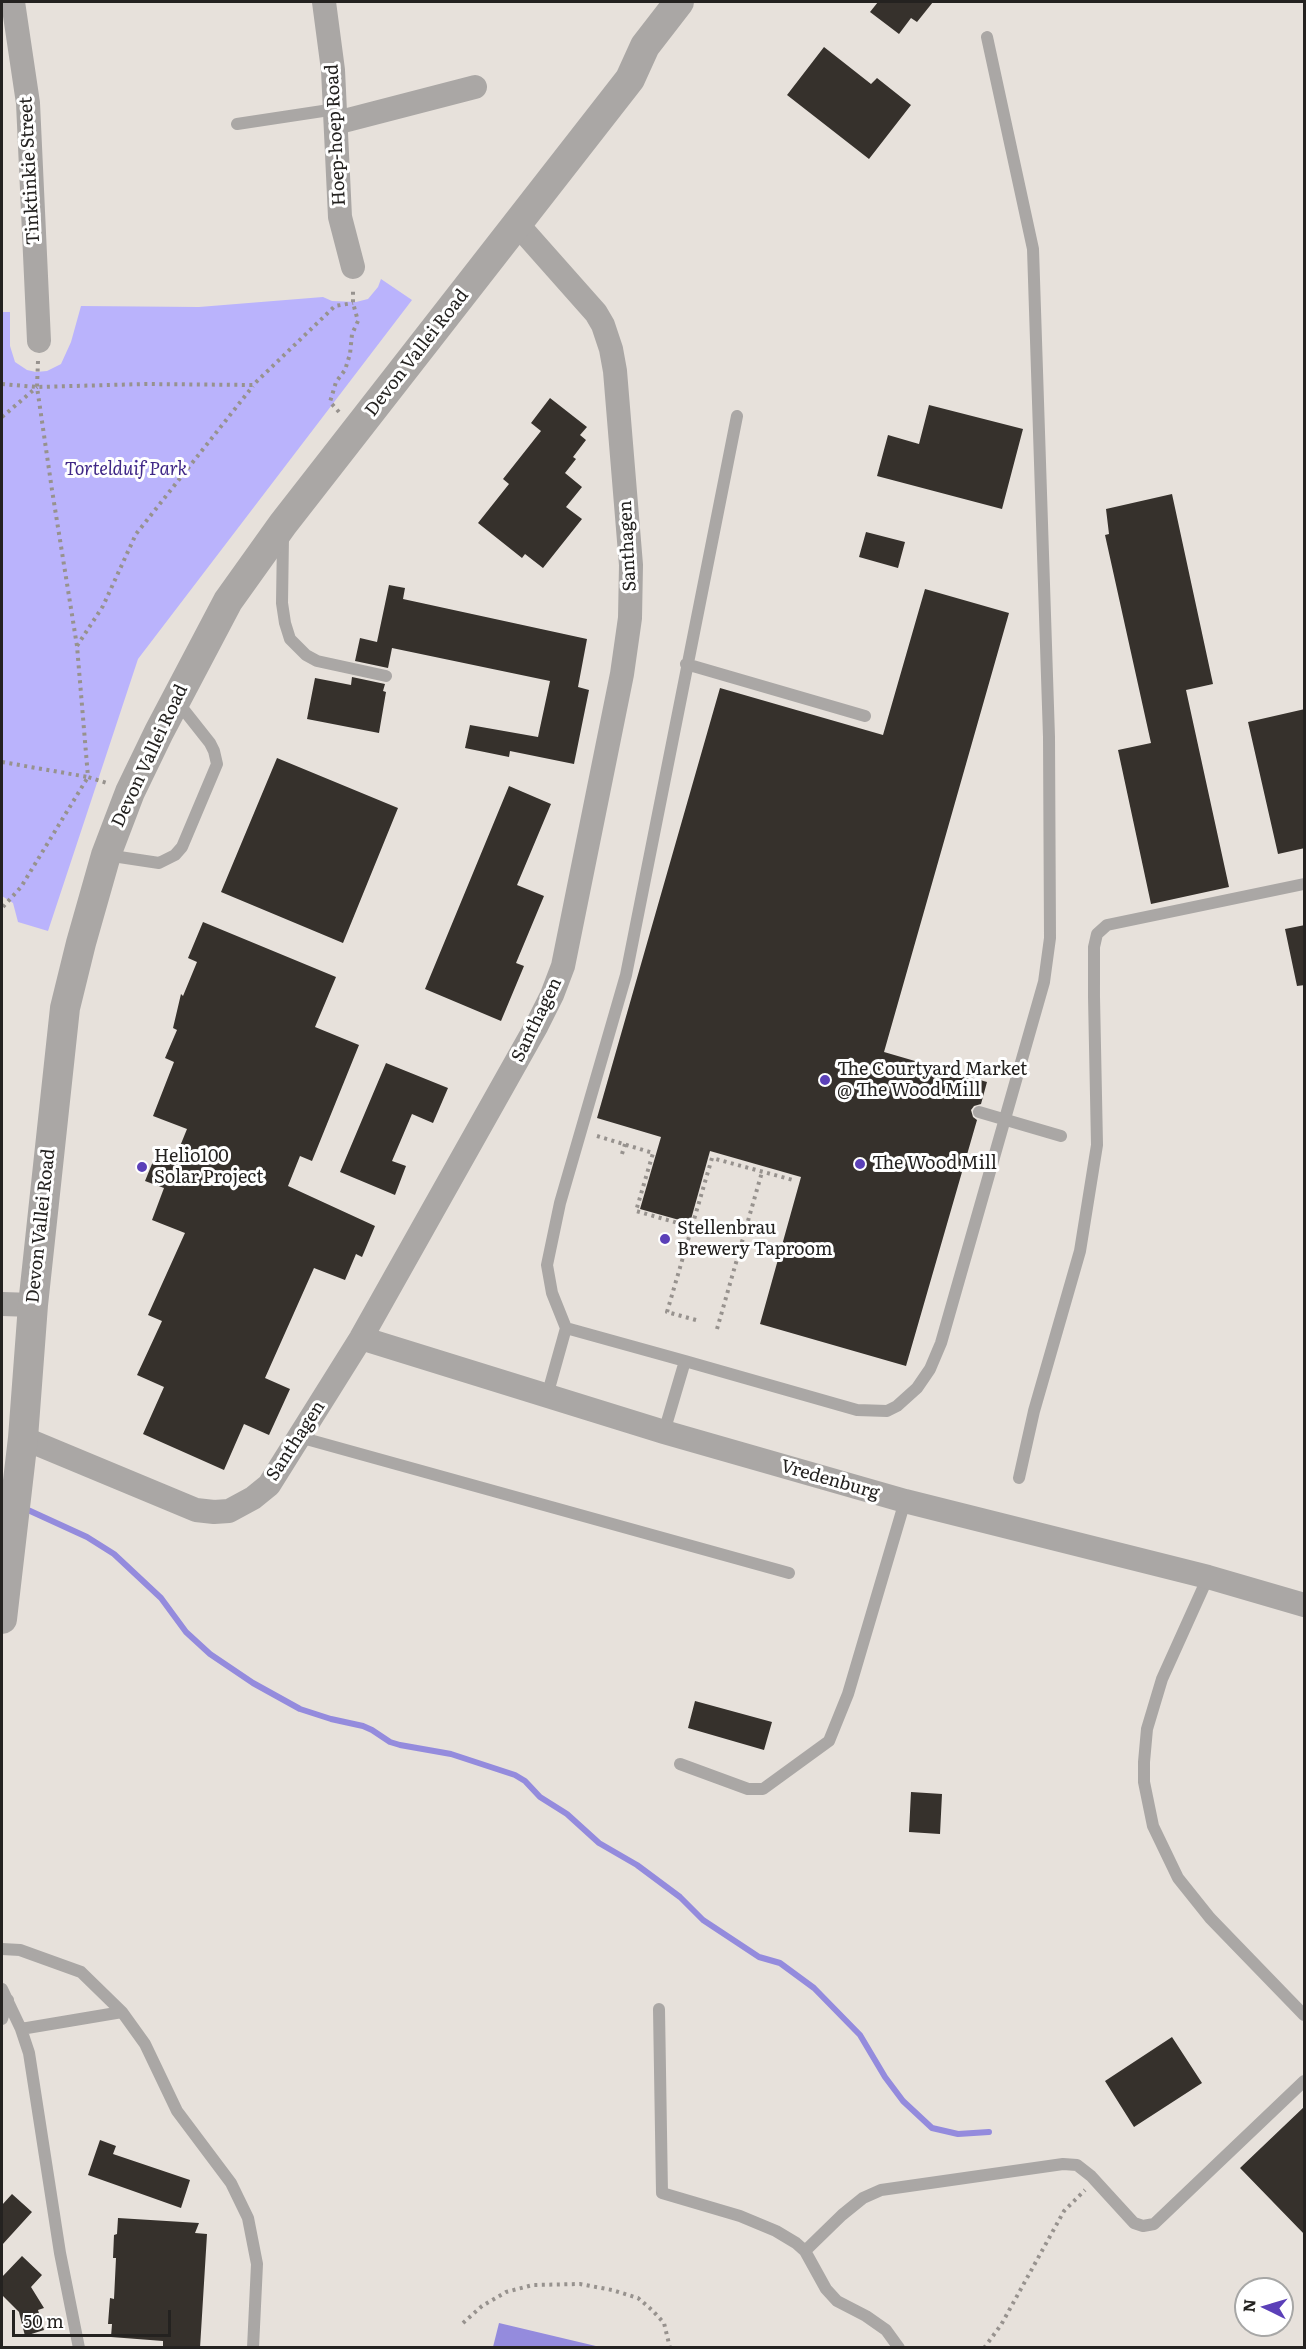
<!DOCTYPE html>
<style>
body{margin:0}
#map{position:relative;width:1306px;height:2349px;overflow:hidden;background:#e7e1db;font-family:Literata,serif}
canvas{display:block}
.frame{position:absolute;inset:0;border:3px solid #242220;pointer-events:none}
.north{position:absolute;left:1234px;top:2277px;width:60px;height:60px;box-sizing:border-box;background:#fff;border:2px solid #a7a7a6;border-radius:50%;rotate:275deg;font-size:16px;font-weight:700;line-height:24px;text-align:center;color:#242220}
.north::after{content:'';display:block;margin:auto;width:21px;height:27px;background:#5b40b8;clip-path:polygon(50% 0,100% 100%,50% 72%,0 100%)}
.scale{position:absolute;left:12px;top:2310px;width:159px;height:27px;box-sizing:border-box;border:3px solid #242220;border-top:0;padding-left:8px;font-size:18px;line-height:21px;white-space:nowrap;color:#242220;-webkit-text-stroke:4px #fff;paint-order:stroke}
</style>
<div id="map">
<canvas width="1306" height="2349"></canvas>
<div class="frame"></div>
<div class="north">N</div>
<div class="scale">50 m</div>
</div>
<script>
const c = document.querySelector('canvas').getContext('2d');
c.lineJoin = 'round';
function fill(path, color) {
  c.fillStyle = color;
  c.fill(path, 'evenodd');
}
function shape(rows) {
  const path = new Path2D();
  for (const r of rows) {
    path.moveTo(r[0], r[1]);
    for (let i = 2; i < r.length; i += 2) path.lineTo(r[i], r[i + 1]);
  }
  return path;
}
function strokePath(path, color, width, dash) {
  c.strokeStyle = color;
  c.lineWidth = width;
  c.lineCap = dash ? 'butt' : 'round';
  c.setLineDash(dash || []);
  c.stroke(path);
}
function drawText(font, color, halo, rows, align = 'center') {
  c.font = font + ' Literata,serif';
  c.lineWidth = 6;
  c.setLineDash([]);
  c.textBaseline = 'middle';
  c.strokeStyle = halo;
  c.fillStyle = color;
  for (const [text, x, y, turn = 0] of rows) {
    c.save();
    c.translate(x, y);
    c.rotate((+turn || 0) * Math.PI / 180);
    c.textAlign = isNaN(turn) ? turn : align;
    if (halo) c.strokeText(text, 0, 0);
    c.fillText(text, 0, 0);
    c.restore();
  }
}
fill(shape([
 [381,279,412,300,138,659,48,931,18,922,13,903,2,896,2,312,10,312,10,346,15,362,27,370,36,372,47,371,61,364,71,342,81,306,199,307,323,297,332,301,356,302,368,299,378,287]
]), '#bab3fc');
fill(shape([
 [499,2323,600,2347,493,2347]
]), '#948bdd');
strokePath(shape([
 [28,1510,87,1537,114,1554,161,1598,186,1632,210,1654,253,1683,300,1709,331,1719,363,1726,372,1730,390,1742,400,1745,451,1754,515,1775,525,1781,540,1797,567,1814,599,1843,637,1865,680,1897,703,1920,759,1957,780,1963,814,1988,860,2035,885,2077,903,2101,932,2128,958,2134,989,2132]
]), '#948bdd', 6);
fill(shape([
 [878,2,933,2,917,22,911,18,899,34,870,12],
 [824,47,871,84,877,78,911,105,869,159,787,95],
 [550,398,587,427,580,435,586,440,573,457,576,459,565,473,582,487,566,507,582,519,543,568,525,554,522,558,478,523,509,484,503,479,541,431,531,423],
 [929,405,1023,429,1002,509,877,476,888,435,919,444],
 [1172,494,1213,684,1186,690,1229,887,1151,904,1118,750,1151,743,1105,535,1109,534,1106,509],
 [866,532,905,542,898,568,859,557],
 [389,585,405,588,403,599,587,639,578,687,589,690,574,764,510,751,509,757,465,748,470,725,538,737,550,681,392,648,388,668,355,661,360,638,377,642],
 [925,589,1009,613,884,1052,987,1082,981,1104,974,1106,971,1110,973,1117,977,1120,906,1366,760,1324,801,1177,710,1151,690,1223,640,1209,661,1137,597,1118,720,688,883,735],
 [352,677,385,684,383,691,386,692,379,733,307,719,315,678,351,685],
 [1305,709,1305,848,1278,854,1248,722],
 [277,758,398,808,343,943,221,892],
 [509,786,551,804,517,885,544,896,516,963,524,966,501,1021,425,989],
 [203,922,336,977,315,1027,359,1045,312,1161,300,1156,288,1186,375,1226,362,1257,356,1254,345,1280,314,1268,265,1378,290,1389,269,1435,244,1424,224,1470,143,1434,164,1387,137,1375,162,1321,148,1315,185,1233,152,1220,164,1188,145,1181,156,1154,174,1161,187,1129,153,1116,174,1062,165,1058,177,1030,173,1028,181,994,183,996,197,962,188,958],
 [1305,925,1305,985,1297,986,1285,929],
 [386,1063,448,1088,433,1123,412,1114,392,1161,406,1166,395,1195,340,1172],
 [695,1701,772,1722,764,1750,688,1728],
 [911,1792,942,1794,940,1834,909,1832],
 [1172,2037,1202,2083,1134,2127,1105,2081],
 [1305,2106,1305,2235,1240,2168],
 [100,2140,116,2146,113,2154,190,2180,181,2208,88,2175],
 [12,2194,32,2212,2,2245,2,2205],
 [118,2218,199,2223,195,2233,207,2234,200,2348,163,2347,163,2341,111,2337,112,2324,108,2324,110,2298,114,2299,116,2258,113,2258,114,2235,117,2234],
 [22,2256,42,2275,31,2287,44,2308,38,2310,44,2330,25,2336,19,2312,2,2295,2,2277]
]), '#36312c');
strokePath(shape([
 [38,361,37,387,52,490,77,646,88,777,107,783],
 [2,384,37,387,145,384,253,385,335,306,353,303],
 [339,412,330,402,336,382,345,370,350,354,352,334,358,321,353,303,353,288],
 [2,417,37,387],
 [77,646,103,606,136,534,253,386],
 [2,762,88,777,21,887,2,908],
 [597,1136,653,1153,636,1211,692,1227],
 [622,1154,625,1144],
 [696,1320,667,1312,712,1158,793,1180],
 [717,1329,762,1172],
 [463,2323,482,2306,506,2292,533,2285,580,2284,612,2290,638,2298,652,2310,664,2323,670,2348],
 [984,2348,1001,2325,1064,2211,1085,2190]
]), '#97928e', 4, [3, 4.5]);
strokePath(shape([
 [237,124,336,109],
 [283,537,282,603,285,623,290,639,306,655,317,661,386,676],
 [686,664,865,716],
 [106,855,159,863,175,855,182,847,217,764,214,751,210,743,176,700],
 [979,1112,1061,1136],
 [685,1361,566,1328,552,1293,547,1265,560,1203,626,975,737,416],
 [547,1396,566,1328],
 [664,1432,685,1361,857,1410,887,1411,897,1406,917,1388,930,1369,941,1343,1044,982,1050,938,1049,737,1033,249,987,37],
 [299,1437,789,1573],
 [1019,1478,1034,1411,1080,1251,1097,1145,1094,997,1094,947,1097,934,1107,925,1304,884],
 [1208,1577,1162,1679,1147,1729,1144,1762,1144,1782,1153,1826,1178,1878,1210,1918,1304,2015],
 [680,1764,748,1789,763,1789,829,1741,848,1694,905,1501],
 [2,1949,20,1950,81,1972,122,2012,145,2044,177,2111,231,2183,248,2218,257,2264,253,2348],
 [2,1989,21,2029,29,2053,60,2253,79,2348],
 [659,2009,662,2193,740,2216,776,2231,796,2243,805,2251,826,2289,837,2301,866,2316,886,2330,899,2348],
 [2,2019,8,2000],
 [21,2029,122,2012],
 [805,2251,842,2215,863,2198,881,2190,1063,2164,1077,2165,1091,2176,1134,2223,1143,2226,1154,2224,1304,2081]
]), '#aaa7a5', 12);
strokePath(shape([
 [13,2,28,103,39,341],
 [324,2,333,70,340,217,353,267],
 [336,123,475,87],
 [2,1304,33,1305],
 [361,1338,664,1432,905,1501,1208,1577,1304,1605],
 [23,1438,196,1510,214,1512,229,1511,253,1498,269,1485,361,1338,537,1025,552,995,563,966,622,674,630,618,631,565,615,371,611,349,603,325,596,313,518,225]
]), '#aaa7a5', 24);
strokePath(shape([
 [2,1619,23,1438,33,1305,65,1008,81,943,106,855,130,792,159,732,228,601,283,524,630,79,645,46,679,2]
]), '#aaa7a5', 30);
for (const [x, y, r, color] of [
 [825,1080,6,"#5b40b8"],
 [860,1164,6,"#5b40b8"],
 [142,1167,6,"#5b40b8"],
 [665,1239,6,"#5b40b8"]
]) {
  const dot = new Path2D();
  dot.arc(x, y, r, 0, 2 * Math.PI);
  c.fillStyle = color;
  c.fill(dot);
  strokePath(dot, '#fff', 2);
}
drawText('18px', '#242220', '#fff', [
 ["Hoep-hoep Road",336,135,-93],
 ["Tinktinkie Street",30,171,-93],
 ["Devon Vallei Road",417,353,-52],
 ["Santhagen",628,546,-93],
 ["Devon Vallei Road",150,756,-65],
 ["Santhagen",537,1020,-64],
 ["Devon Vallei Road",41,1226,-84],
 ["Santhagen",296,1441,-57],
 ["Vredenburg",830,1480,16]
]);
drawText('italic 18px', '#3f2786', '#fff', [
 ["Tortelduif Park",126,470]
]);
drawText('18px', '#242220', '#fff', [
 ["The Courtyard Market",837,1070],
 ["@ The Wood Mill",837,1091],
 ["Helio100",154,1157],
 ["Solar Project",154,1178],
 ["The Wood Mill",872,1164],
 ["Stellenbrau",677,1229],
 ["Brewery Taproom",677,1250]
], 'left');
</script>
